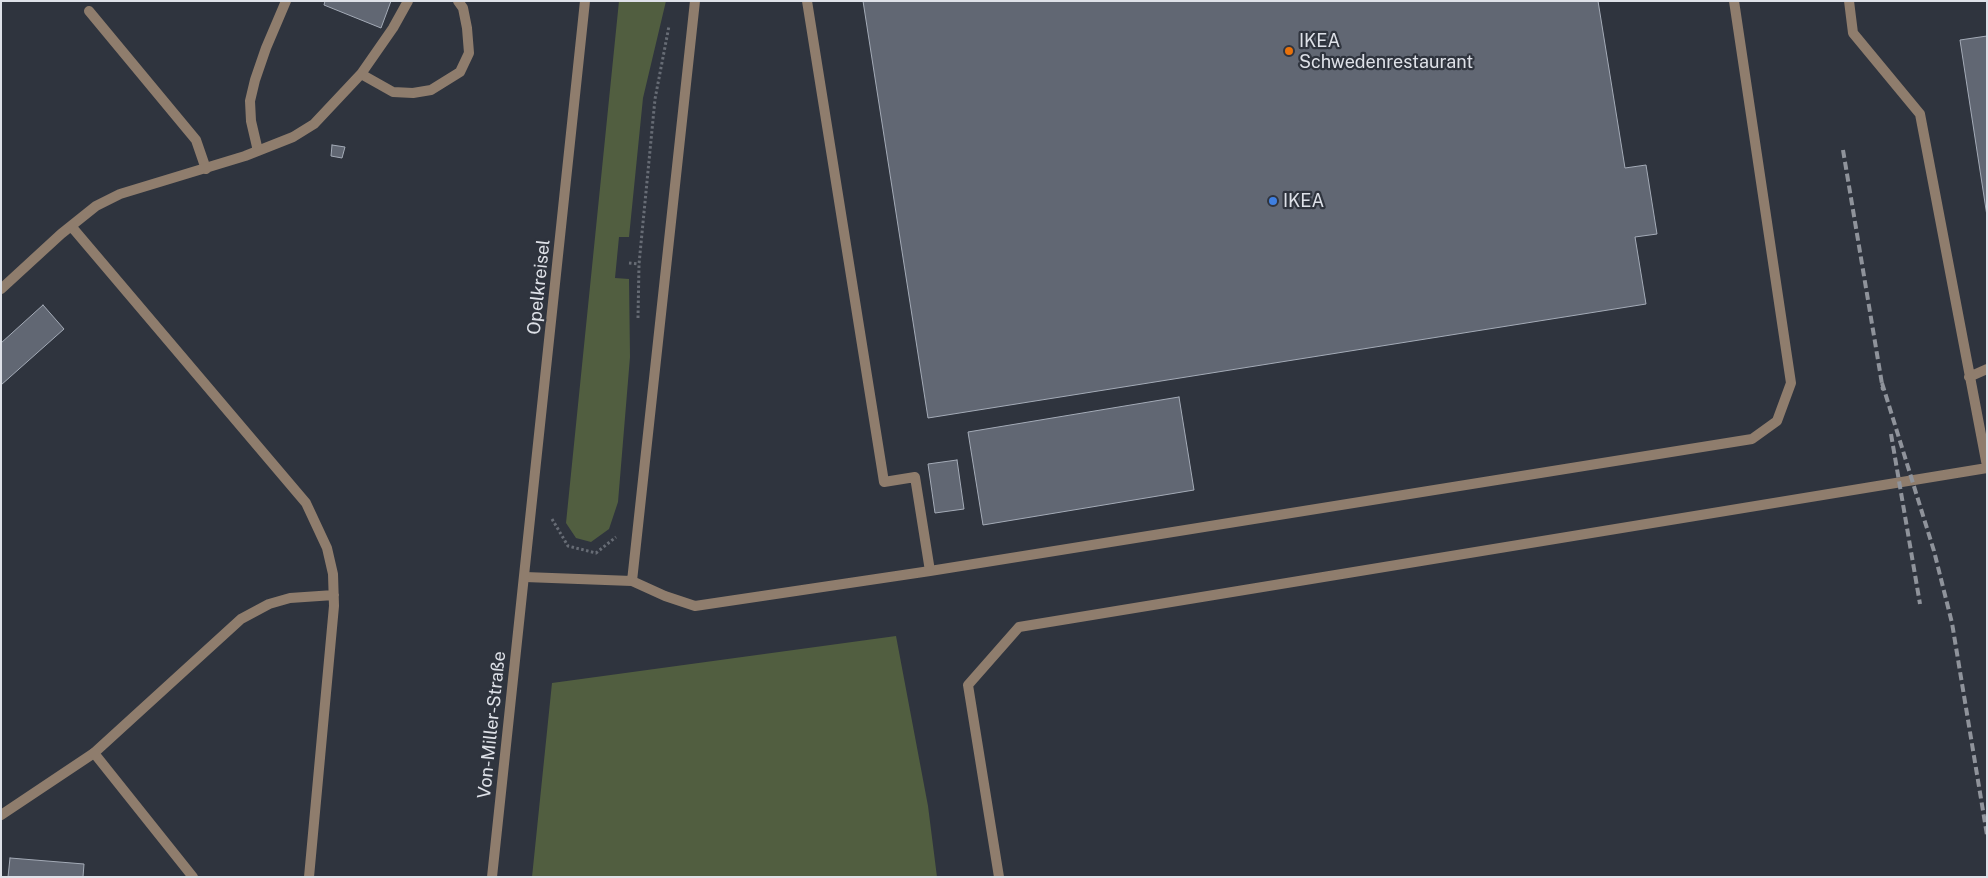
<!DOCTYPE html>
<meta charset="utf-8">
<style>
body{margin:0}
#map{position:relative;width:1988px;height:878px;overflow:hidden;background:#2f343e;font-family:"Public Sans",sans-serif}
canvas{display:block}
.frame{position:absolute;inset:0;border:2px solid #dee1e8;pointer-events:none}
</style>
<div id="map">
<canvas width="1988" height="878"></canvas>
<div class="frame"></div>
</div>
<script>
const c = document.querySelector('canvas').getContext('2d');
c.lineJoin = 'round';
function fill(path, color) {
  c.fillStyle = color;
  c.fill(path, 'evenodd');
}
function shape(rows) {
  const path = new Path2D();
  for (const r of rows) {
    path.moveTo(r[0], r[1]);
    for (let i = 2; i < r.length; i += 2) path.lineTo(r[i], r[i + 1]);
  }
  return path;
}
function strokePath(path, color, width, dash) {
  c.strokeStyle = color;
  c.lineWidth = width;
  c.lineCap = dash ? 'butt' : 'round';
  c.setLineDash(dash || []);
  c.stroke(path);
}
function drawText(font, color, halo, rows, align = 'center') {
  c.font = font + ' "Public Sans",sans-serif';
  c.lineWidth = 4.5;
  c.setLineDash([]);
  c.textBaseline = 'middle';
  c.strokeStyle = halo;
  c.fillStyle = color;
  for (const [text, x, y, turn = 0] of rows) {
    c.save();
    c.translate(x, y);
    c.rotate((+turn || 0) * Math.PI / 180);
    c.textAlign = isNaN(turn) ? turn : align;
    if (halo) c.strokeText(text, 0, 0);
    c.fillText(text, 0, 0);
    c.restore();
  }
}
fill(shape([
 [619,1,666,1,643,98,629,237,619,237,615,278,629,279,630,357,618,502,609,529,591,542,576,538,566,523],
 [896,636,928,806,937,877,532,877,552,683]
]), '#515e40');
const building = shape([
 [325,1,391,1,381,28,324,5,325,1],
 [863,1,1598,1,1625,168,1646,165,1657,234,1635,237,1646,304,928,418,863,1],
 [1987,36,1987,216,1960,40,1987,36],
 [332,145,345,147,342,158,331,156,332,145],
 [43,305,64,329,1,385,1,343,43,305],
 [1179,397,1194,490,983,525,968,432,1179,397],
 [957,460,964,509,935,513,928,464,957,460],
 [10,858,84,864,83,877,8,877,10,858]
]);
fill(building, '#616773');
strokePath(building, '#a4abb7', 1);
strokePath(shape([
 [629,263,639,264],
 [638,318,639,264,655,99,669,26],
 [552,519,568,546,596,553,616,537]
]), '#676c75', 3, [2.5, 2.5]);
strokePath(shape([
 [807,1,884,482,915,477,930,571],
 [1849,1,1853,33,1920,114,1987,466],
 [89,11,196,140,206,169],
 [1969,377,1987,369],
 [525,577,632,581,665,596,695,606,930,571,1752,439,1777,421,1791,383,1734,1],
 [632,581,695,1],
 [1,815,94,753],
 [999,877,968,685,1019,627,1987,468]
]), '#8f7d6d', 10);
strokePath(shape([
 [361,74,393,92,413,93,431,90,460,72,469,53,467,28,463,8,458,1],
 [258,151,251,121,250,101,255,80,266,48,286,1],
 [71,226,306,503,327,548,333,574,334,606,309,877],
 [1,289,61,234,96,206,120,194,245,156,293,137,314,124,361,74,393,28,408,1],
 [193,877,94,753,241,619,269,604,290,598,334,595],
 [492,877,585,1]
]), '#8f7d6d', 10);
strokePath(shape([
 [1843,150,1883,390],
 [1882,383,1934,551,1952,623,1987,835],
 [1891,434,1920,604]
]), '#8f939b', 4, [8, 4]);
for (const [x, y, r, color] of [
 [1289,51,5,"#e8710a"],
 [1273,201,5,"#3f7fe0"]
]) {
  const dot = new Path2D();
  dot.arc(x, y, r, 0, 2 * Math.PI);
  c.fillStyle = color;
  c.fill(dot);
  strokePath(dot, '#2f343e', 2);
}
drawText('18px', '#dee1e8', '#2f343e', [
 ["IKEA",1299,41],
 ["Schwedenrestaurant",1299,62],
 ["IKEA",1283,201]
], 'left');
drawText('18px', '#dee1e8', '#2f343e', [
 ["Opelkreisel",539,287,-84],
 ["Von-Miller-Straße",492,725,-84]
]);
</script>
